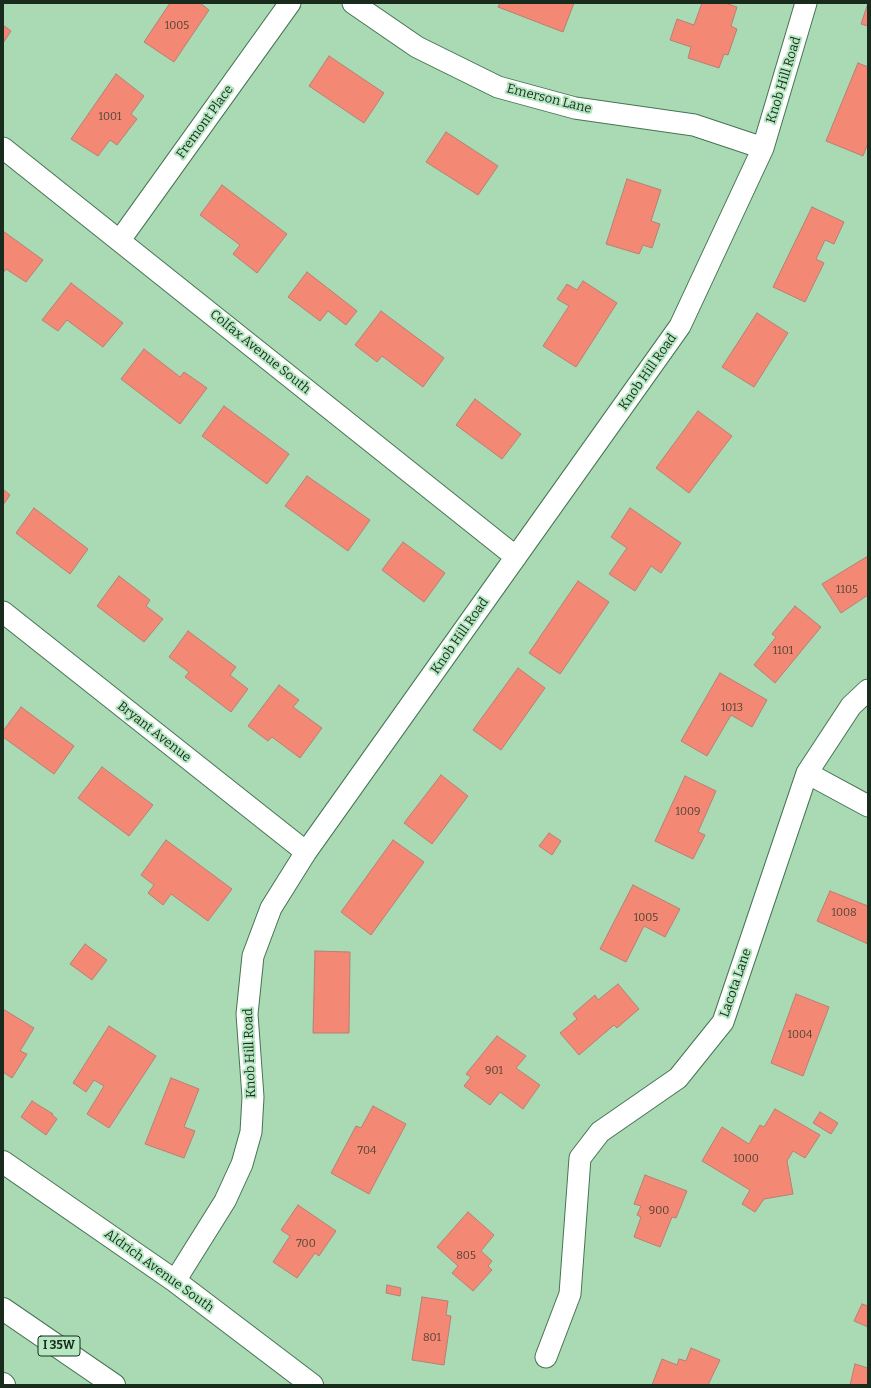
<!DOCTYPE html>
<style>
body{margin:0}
#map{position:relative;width:871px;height:1388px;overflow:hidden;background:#a9dab4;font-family:Bitter,serif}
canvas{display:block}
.frame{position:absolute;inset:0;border:4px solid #182b1d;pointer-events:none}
</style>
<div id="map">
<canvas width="871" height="1388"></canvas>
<div class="frame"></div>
</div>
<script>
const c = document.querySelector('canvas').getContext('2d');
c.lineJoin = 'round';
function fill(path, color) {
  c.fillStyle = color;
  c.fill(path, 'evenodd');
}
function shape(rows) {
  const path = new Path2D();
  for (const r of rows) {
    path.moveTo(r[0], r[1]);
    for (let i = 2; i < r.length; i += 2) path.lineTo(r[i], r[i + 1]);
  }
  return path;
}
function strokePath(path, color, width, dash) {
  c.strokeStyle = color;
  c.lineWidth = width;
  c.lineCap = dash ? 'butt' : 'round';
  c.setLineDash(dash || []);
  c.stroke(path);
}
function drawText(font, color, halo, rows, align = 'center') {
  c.font = font + ' Bitter,serif';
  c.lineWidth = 4;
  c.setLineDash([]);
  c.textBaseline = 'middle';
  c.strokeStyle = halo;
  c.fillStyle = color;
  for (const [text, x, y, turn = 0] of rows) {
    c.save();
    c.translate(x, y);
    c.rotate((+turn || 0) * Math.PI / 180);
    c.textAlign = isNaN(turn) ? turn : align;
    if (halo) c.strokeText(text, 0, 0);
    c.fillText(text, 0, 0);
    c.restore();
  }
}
const building = shape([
 [170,3,200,3,209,10,174,62,144,42,170,3],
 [500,3,574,3,563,32,498,7,500,3],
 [702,3,725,3,737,7,731,26,737,29,728,55,724,54,719,68,688,58,691,47,670,40,677,19,694,25,702,3],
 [868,3,868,26,861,24,868,3],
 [3,25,11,31,3,43,3,25],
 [329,56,384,93,364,123,309,86,329,56],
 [858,63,868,67,868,143,863,156,826,141,858,63],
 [116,74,144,96,131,114,137,119,117,145,110,140,98,156,71,139,116,74],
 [446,132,498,166,478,195,426,162,446,132],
 [627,179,661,190,651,221,660,224,652,248,643,245,639,254,606,244,627,179],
 [222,185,287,234,257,273,233,254,240,245,200,215,222,185],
 [812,207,844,222,834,244,825,240,816,259,824,263,805,302,773,287,812,207],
 [3,231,43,260,26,282,6,269,3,273,3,231],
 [307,272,357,311,346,325,328,311,320,321,288,297,307,272],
 [583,281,617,303,576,367,543,346,569,306,557,299,567,284,577,290,583,281],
 [71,283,123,323,103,347,67,320,58,331,42,320,71,283],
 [381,311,444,358,423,387,382,356,377,362,355,345,381,311],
 [757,313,788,333,754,387,722,367,757,313],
 [144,349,180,377,184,372,207,388,180,424,121,379,144,349],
 [475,399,521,434,502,459,456,425,475,399],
 [224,406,289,454,267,484,202,436,224,406],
 [698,411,732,436,689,493,656,468,698,411],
 [307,476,370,520,348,551,285,506,307,476],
 [3,489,10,495,3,505,3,489],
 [34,508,88,549,70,574,16,533,34,508],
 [630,508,681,543,661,573,651,566,635,591,609,574,627,548,611,537,630,508],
 [403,542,445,573,424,602,382,570,403,542],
 [868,556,868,595,841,613,822,584,868,556],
 [119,576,150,600,146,606,163,619,144,642,97,606,119,576],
 [578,581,609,602,560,674,529,653,578,581],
 [795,606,821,627,775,683,754,665,776,637,772,634,795,606],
 [188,631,236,667,230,675,248,689,231,712,185,677,189,672,169,657,188,631],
 [518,668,545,688,501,750,473,730,518,668],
 [720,673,767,700,752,727,731,715,707,756,681,741,720,673],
 [279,685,299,700,293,707,322,728,300,758,272,737,268,741,248,726,279,685],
 [21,707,74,746,54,774,3,737,3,731,21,707],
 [102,767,153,805,129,836,78,798,102,767],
 [441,775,468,796,432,844,404,823,441,775],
 [685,776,716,791,698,832,705,835,693,859,655,841,685,776],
 [549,833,561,841,552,855,539,846,549,833],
 [166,840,232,889,208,921,171,894,163,905,148,893,154,885,141,875,166,840],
 [393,840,424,862,371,935,341,912,393,840],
 [633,885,680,909,665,937,644,926,626,962,600,949,633,885],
 [830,891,868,906,868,944,817,921,830,891],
 [85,944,107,960,92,980,70,964,85,944],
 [315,951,350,952,349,1033,313,1033,315,951],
 [618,984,639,1009,617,1028,614,1025,579,1055,560,1033,577,1019,573,1014,595,995,598,1000,618,984],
 [796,994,829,1007,803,1076,771,1063,796,994],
 [3,1009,34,1028,20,1051,27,1054,12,1078,3,1072,3,1009],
 [109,1026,156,1056,109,1128,87,1114,104,1086,94,1080,86,1092,73,1083,109,1026],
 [497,1036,526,1056,516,1068,540,1085,523,1109,500,1092,490,1105,464,1086,471,1077,466,1074,497,1036],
 [171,1078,199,1089,184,1127,195,1131,184,1158,145,1144,171,1078],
 [32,1101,53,1114,52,1115,57,1119,46,1135,21,1117,32,1101],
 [373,1106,406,1124,369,1194,331,1173,356,1126,361,1128,373,1106],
 [775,1109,820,1135,805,1158,793,1151,787,1161,793,1194,764,1199,755,1212,742,1204,750,1190,702,1161,722,1127,749,1144,760,1125,764,1127,775,1109],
 [820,1112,838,1123,831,1134,813,1123,820,1112],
 [645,1175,687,1191,676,1218,672,1217,660,1247,634,1237,641,1217,637,1215,641,1206,634,1204,645,1175],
 [298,1205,336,1231,319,1256,315,1253,297,1278,273,1262,290,1236,281,1230,298,1205],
 [468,1212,494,1235,481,1251,492,1261,488,1266,492,1270,473,1291,452,1273,458,1266,437,1247,468,1212],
 [387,1285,401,1288,400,1296,386,1293,387,1285],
 [422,1297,448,1301,446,1315,451,1316,444,1365,412,1360,422,1297],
 [862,1304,868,1306,868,1327,854,1321,862,1304],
 [691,1348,720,1360,708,1385,652,1385,662,1359,677,1365,679,1359,686,1361,691,1348],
 [855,1364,868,1368,868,1385,850,1385,855,1364]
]);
fill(building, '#f38874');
strokePath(building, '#b87f74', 1);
const street = shape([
 [353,3,417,47,498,87,575,108,694,125,763,148],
 [3,148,516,557],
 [120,240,290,3],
 [3,612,306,852],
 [807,773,868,806],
 [175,1281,225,1201,242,1164,251,1132,253,1097,247,1014,253,956,271,908,306,852,680,326,763,148,806,3],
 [546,1357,570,1294,580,1158,600,1132,678,1078,723,1022,807,773,851,706,868,690]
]);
const secondary = shape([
 [3,1162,175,1281,312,1385]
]);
const highway = shape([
 [3,1309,114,1385],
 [3,1384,4,1385]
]);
strokePath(street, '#477453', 23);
strokePath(secondary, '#477453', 24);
strokePath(highway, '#477453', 24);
strokePath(street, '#fff', 21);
strokePath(secondary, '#fff', 22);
strokePath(highway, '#fff', 22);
drawText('11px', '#4f4233', null, [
 ["1005",177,26],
 ["1001",110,117],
 ["1105",847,590],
 ["1101",783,651],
 ["1013",732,708],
 ["1009",688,812],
 ["1008",844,913],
 ["1005",646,918],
 ["1004",800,1035],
 ["901",494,1071],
 ["704",367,1151],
 ["1000",746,1159],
 ["900",659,1211],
 ["700",306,1244],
 ["805",466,1256],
 ["801",432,1338]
]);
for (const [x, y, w] of [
 [59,1346,42]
]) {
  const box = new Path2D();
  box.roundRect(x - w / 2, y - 10, w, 20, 3);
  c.fillStyle = '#b5e7c0';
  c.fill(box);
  strokePath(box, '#182b1d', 1);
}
drawText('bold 12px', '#182b1d', null, [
 ["I 35W",59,1346]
]);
drawText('13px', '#182b1d', '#b5e7c0', [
 ["Knob Hill Road",784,80,-73],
 ["Emerson Lane",549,99,14],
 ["Fremont Place",205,122,-54],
 ["Colfax Avenue South",260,352,39],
 ["Knob Hill Road",648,372,-55],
 ["Knob Hill Road",460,636,-55],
 ["Bryant Avenue",154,732,38],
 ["Lacota Lane",736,983,-71],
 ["Knob Hill Road",250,1053,-92],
 ["Aldrich Avenue South",159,1271,36]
]);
</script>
